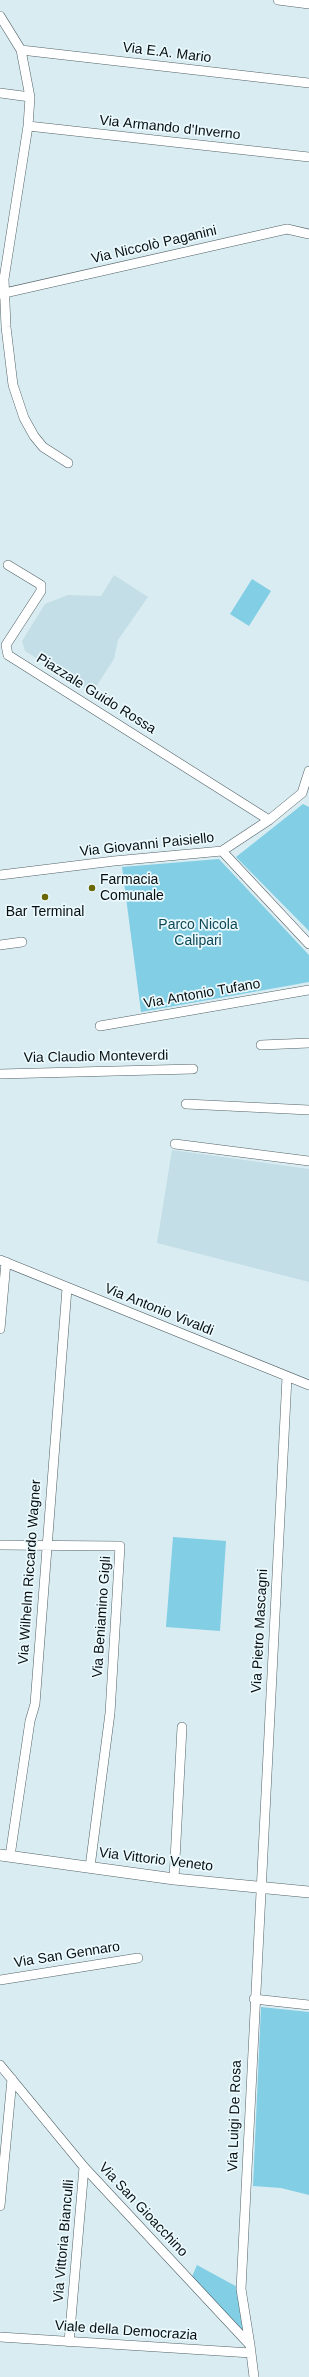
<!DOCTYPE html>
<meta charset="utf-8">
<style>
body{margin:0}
canvas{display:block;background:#d9ecf2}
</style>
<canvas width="309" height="2377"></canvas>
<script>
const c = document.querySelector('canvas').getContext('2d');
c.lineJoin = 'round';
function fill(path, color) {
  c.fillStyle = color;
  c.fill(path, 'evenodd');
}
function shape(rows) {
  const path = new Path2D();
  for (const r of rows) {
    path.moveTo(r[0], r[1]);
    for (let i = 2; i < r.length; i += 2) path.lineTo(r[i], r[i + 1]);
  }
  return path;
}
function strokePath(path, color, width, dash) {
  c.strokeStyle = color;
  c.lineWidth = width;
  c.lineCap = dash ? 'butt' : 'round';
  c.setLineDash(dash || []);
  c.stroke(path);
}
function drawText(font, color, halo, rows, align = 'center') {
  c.font = font + ' Arial,sans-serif';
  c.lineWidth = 3.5;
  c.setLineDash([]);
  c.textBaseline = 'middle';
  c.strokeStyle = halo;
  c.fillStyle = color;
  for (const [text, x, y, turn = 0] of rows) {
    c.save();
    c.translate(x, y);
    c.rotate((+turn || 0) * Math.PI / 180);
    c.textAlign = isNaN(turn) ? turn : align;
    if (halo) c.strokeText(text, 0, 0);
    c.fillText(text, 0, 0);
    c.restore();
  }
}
fill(shape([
 [114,575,148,597,118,640,114,659,92,693,25,651,22,641,45,604,68,595,101,596],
 [172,1150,309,1169,309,1282,157,1243]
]), '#c3dee6');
fill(shape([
 [252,579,271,591,249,626,230,614],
 [303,804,309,807,309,931,236,857],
 [219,859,309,955,309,982,141,1012,122,867],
 [173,1537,226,1541,220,1631,166,1627],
 [261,2007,309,2012,309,2195,281,2188,253,2186],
 [197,2265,241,2289,250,2345,190,2281]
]), '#82cee5');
const minor = shape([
 [278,0,309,4],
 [0,16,21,50,30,97,28,126,4,279,6,327,13,385,24,418,34,436,43,447,68,463],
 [21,50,309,83],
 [0,93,30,97],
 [28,126,309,157],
 [0,294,287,229,309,234],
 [8,565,41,585,41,591,6,645,8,655,269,820],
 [302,793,309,771],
 [222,851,309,944],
 [0,875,114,861,222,851,269,820,302,793],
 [0,945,22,942],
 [100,1026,309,990],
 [261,1045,309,1043],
 [0,1074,193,1069],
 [186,1104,309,1110],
 [175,1144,309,1161],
 [0,1260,309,1385],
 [0,1329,6,1262],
 [0,1545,120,1546,110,1713,90,1867],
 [10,1856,30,1721,35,1704,67,1288],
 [174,1879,182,1727],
 [0,1980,138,1958],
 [254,1999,309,2005],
 [0,2065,84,2167,250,2345,254,2377],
 [0,2206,12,2079],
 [0,2337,251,2353],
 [69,2342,84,2167],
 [250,2345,241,2289,287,1377]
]);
const tertiary = shape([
 [0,1855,174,1879,309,1892]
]);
strokePath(minor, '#536368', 10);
strokePath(tertiary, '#536368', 12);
strokePath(minor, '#fff', 9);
strokePath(tertiary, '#fff', 11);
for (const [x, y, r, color] of [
 [92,888,4,"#6b6803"],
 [45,897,4,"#6b6803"]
]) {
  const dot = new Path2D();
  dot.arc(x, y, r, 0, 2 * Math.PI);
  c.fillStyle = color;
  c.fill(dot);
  strokePath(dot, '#eaf9fd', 1.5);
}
drawText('14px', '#080e10', '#eaf9fd', [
 ["Via E.A. Mario",167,53,7],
 ["Via Armando d'Inverno",170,128,6],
 ["Via Niccolò Paganini",154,245,-13],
 ["Piazzale Guido Rossa",96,694,32],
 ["Via Giovanni Paisiello",147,845,-6],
 ["Via Antonio Tufano",202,994,-10],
 ["Via Claudio Monteverdi",96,1057,-1],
 ["Via Antonio Vivaldi",159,1310,22],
 ["Via Wilhelm Riccardo Wagner",30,1572,-86],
 ["Via Beniamino Gigli",102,1617,-86],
 ["Via Pietro Mascagni",260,1631,-87],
 ["Via Vittorio Veneto",156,1860,7],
 ["Via San Gennaro",67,1955,-9],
 ["Via Luigi De Rosa",235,2116,-88],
 ["Via San Gioacchino",143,2210,47],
 ["Via Vittoria Bianculli",64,2241,-85],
 ["Viale della Democrazia",126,2331,4]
]);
drawText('14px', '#080e10', '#eaf9fd', [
 ["Farmacia",100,880],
 ["Comunale",100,896],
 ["Bar Terminal",45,912,"center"]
], 'left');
drawText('14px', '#0e4856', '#eaf9fd', [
 ["Parco Nicola",198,925],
 ["Calipari",198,941]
]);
</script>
